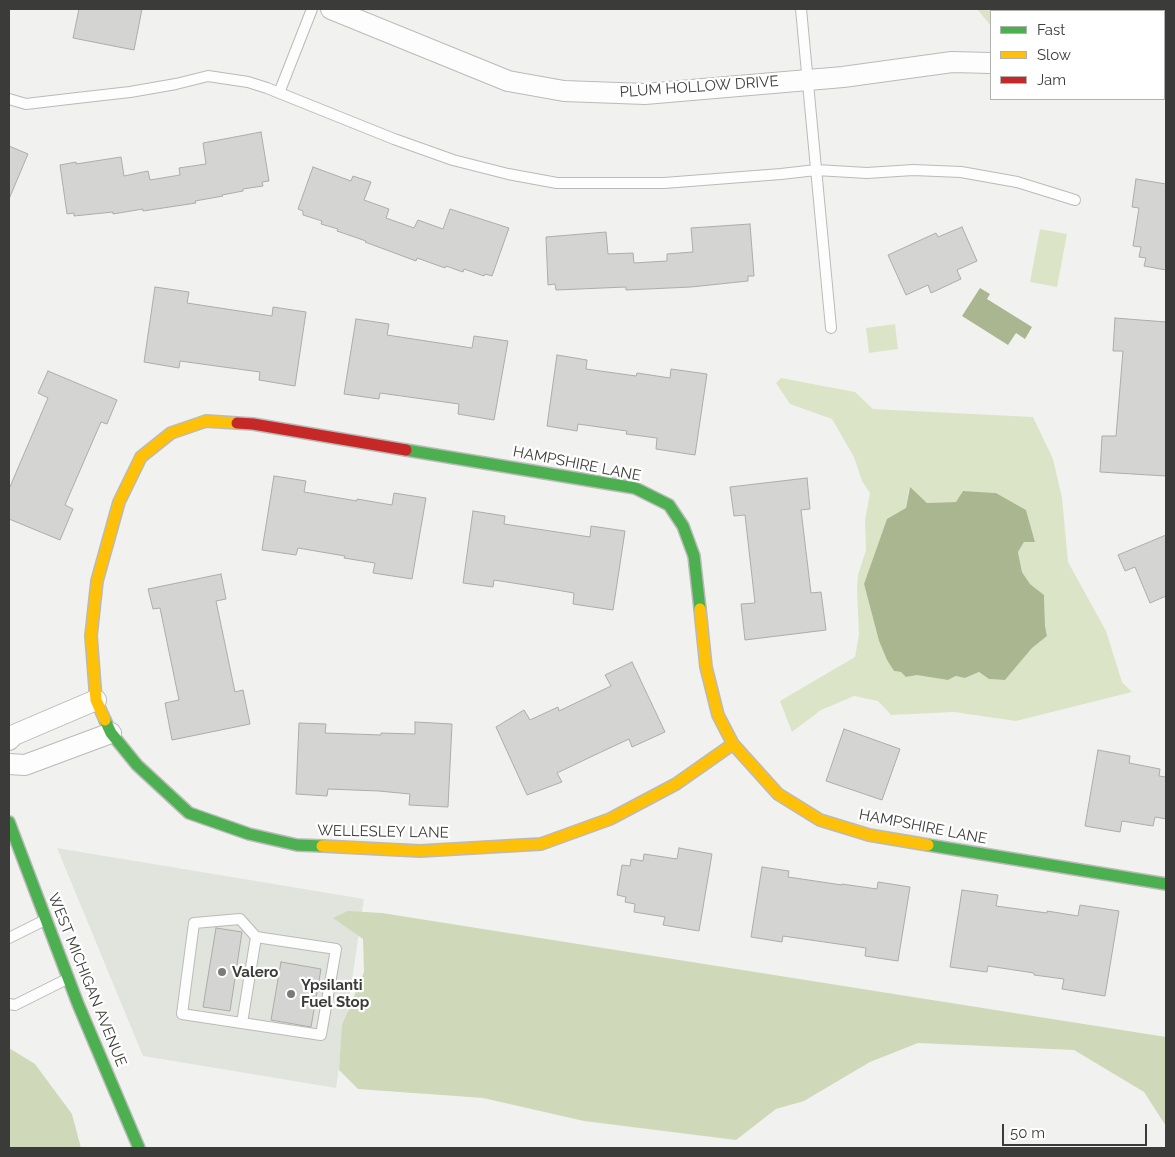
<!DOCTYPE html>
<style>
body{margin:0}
#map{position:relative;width:1175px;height:1157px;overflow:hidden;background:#f1f2ef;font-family:Raleway,sans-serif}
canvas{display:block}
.frame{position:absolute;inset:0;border:10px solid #3b3b39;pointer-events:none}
.legend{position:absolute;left:990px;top:10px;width:175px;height:90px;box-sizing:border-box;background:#fff;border:1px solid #b1b1b0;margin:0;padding:6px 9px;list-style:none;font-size:15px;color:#3b3b39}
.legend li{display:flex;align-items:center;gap:10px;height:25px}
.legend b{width:25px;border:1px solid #b1b1b0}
.scale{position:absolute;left:1002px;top:1124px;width:145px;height:22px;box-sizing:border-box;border:2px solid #3b3b39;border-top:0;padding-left:6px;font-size:15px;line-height:18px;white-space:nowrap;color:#3b3b39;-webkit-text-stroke:4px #fff;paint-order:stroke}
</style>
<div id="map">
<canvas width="1175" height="1157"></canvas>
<div class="frame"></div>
<ul class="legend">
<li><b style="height:6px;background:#4caf50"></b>Fast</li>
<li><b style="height:6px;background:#ffc107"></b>Slow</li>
<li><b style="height:6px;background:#c62828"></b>Jam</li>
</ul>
<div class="scale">50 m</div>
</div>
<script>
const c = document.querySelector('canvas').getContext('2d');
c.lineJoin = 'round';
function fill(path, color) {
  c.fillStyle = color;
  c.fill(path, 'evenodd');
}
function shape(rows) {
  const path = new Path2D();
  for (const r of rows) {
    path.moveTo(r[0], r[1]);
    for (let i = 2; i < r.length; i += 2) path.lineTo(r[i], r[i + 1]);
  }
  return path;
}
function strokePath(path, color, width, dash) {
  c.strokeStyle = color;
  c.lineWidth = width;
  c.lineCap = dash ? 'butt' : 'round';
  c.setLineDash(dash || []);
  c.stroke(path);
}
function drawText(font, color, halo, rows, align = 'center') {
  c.font = font + ' Raleway,sans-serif';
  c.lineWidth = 4.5;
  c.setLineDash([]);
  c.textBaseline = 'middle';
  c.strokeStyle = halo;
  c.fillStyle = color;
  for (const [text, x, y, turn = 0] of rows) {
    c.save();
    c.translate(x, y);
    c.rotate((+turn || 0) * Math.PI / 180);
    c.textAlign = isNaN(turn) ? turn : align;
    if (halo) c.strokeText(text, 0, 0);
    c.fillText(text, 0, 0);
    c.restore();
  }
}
fill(shape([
 [57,848,364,899,336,1088,143,1056]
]), '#e1e4dd');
fill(shape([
 [977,9,1166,9,1166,51,1164,51,1164,11,991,11,991,26],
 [1040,229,1067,234,1057,287,1030,282],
 [895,324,898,349,869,353,866,328],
 [781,378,855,392,873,409,1033,417,1053,459,1062,498,1068,562,1106,631,1122,682,1132,692,1016,721,954,712,891,715,878,701,854,696,821,710,792,732,780,701,855,657,859,634,857,589,858,575,866,550,865,520,870,493,862,481,854,457,832,419,790,404,776,383],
 [909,488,927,503,957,502,963,491,996,493,1026,510,1035,542,1024,542,1018,552,1022,572,1030,584,1044,595,1045,626,1047,636,1032,648,1005,680,989,679,979,672,965,678,957,676,948,680,917,674,907,677,901,672,894,671,887,660,879,641,864,584,906,508]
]), '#dce4c7');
fill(shape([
 [348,911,382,913,1166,1037,1166,1126,1144,1092,1074,1050,918,1043,870,1062,804,1101,776,1109,736,1140,584,1121,483,1098,358,1089,339,1070,342,1025,364,972,363,939,333,918],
 [9,1048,35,1064,72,1114,81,1148,9,1148]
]), '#cfd9b9');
fill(shape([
 [980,288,990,294,987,299,1032,327,1025,339,1016,333,1008,345,962,316],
 [910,487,927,503,956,502,963,491,996,493,1026,510,1035,542,1024,542,1018,552,1022,572,1030,584,1044,595,1045,626,1047,636,1032,648,1005,680,989,679,979,672,965,678,956,676,948,680,917,675,906,677,901,672,894,671,887,660,879,641,864,584,887,519,906,508]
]), '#aab68f');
const building = shape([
 [79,9,142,9,134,50,73,38,79,9],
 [261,132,269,181,262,182,263,186,243,189,243,191,222,195,223,196,195,201,196,203,143,211,143,209,113,214,113,212,74,216,74,213,67,214,60,165,76,162,76,164,121,157,124,176,148,171,150,180,180,175,179,168,206,164,203,143,261,132],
 [9,146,28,154,9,199,9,146],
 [313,167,351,181,353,176,371,182,364,200,389,209,386,218,414,228,418,220,443,229,450,209,509,228,492,276,485,274,484,276,464,269,463,272,446,266,445,268,417,258,416,261,365,242,366,241,337,231,338,229,321,224,322,221,303,215,303,211,298,209,313,167],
 [1136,179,1166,184,1166,270,1144,266,1146,258,1139,257,1141,247,1133,246,1139,208,1132,207,1136,179],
 [750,224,754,276,748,276,748,281,691,287,626,290,626,287,556,290,555,284,548,285,546,237,606,232,608,254,633,253,634,263,667,261,667,254,693,252,691,228,750,224],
 [962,227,977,261,957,270,961,279,931,293,928,285,906,295,888,255,936,233,938,237,962,227],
 [155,287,189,292,187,303,272,316,273,307,306,312,295,386,259,380,260,372,180,361,179,368,144,362,155,287],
 [1115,318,1166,322,1166,476,1100,472,1102,436,1116,436,1123,351,1113,351,1115,318],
 [356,319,389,324,387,335,472,348,474,336,508,341,494,420,458,414,459,404,380,393,379,399,344,394,356,319],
 [557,355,587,360,586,369,636,376,637,373,670,378,671,369,707,374,695,455,656,449,657,438,626,434,627,431,578,424,577,431,547,426,557,355],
 [48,371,117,400,107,424,101,422,65,505,73,509,60,540,9,519,9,489,48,398,38,393,48,371],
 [274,476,306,481,304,492,357,501,357,499,392,505,394,493,426,498,412,579,373,573,375,563,344,558,345,556,298,548,296,555,262,550,274,476],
 [807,478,810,509,801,510,811,593,821,592,826,630,745,640,741,604,755,603,745,515,734,516,730,487,807,478],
 [473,511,505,516,504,524,590,537,591,526,625,531,613,610,573,604,574,593,545,588,494,580,493,587,463,583,473,511],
 [1166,535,1166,596,1150,603,1135,567,1125,571,1118,555,1166,535],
 [221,574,226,599,216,601,235,692,243,690,250,724,172,740,165,703,179,700,160,608,153,609,148,589,221,574],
 [632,662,665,732,632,747,629,739,599,753,557,773,562,782,527,795,496,727,524,710,530,720,558,707,559,711,611,686,605,675,632,662],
 [415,722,452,724,448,807,409,805,410,794,379,791,328,789,327,796,296,794,299,723,326,724,325,733,381,735,381,733,415,734,415,722],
 [844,729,900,749,882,800,826,781,844,729],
 [1098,750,1130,756,1129,763,1160,769,1159,776,1166,777,1166,819,1155,817,1153,826,1122,821,1120,832,1085,826,1098,750],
 [679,848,712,854,699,931,663,925,665,917,634,912,635,904,625,902,626,897,617,895,622,865,630,866,631,859,643,861,644,854,677,859,679,848],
 [762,867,789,871,788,877,842,885,842,884,877,889,878,882,910,887,898,961,865,956,866,948,783,936,782,942,751,937,762,867],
 [962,890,998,895,996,906,1047,913,1047,911,1078,916,1080,905,1119,911,1105,996,1062,989,1064,979,1034,975,1034,973,988,966,987,972,950,967,962,890],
 [216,928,242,932,230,1011,203,1007,216,928],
 [281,962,321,969,311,1027,271,1020,281,962]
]);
fill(building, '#d4d4d2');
strokePath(building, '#acacaa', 1);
const lane = shape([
 [801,9,831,328],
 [279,93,312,9],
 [9,99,26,104,77,98,130,92,176,84,208,76,248,82,267,88,394,139,453,160,508,174,557,183,664,183,781,174,816,170,867,173,913,170,961,172,1017,182,1075,200],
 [240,919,256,937,336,949,321,1035,182,1014,194,923,240,919],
 [9,938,45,920],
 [9,1004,15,1005,67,979],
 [242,1023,256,937]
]);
const street = shape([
 [331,9,508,81,564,91,645,94,843,77,952,62,991,63],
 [1164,78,1166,78],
 [9,740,14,735,96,700],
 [9,764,25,765,111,733]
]);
const fast = shape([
 [406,450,635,488,669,505,683,526,694,556,700,609],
 [105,720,111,733,137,765,189,813,249,834,297,845,322,846],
 [9,822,78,1004,139,1148],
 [928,845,1166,884]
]);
const slow = shape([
 [700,609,706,667,718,715,733,744,778,794,820,820,869,835,928,845],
 [105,720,96,700,91,636,97,581,119,502,141,457,171,433,206,421,237,423],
 [322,846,420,851,541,844,610,819,676,784,733,744]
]);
const jam = shape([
 [237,423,253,424,406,450]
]);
strokePath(lane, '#babab9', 12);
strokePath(street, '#babab9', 22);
strokePath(fast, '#babab9', 14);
strokePath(slow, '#babab9', 14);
strokePath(jam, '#babab9', 14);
strokePath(lane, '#fdfdfd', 10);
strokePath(street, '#fdfdfd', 20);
strokePath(fast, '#4caf50', 11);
strokePath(slow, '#ffc107', 11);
strokePath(jam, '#c62828', 11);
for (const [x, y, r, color] of [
 [222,972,5,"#7b7b79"],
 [291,994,5,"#7b7b79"]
]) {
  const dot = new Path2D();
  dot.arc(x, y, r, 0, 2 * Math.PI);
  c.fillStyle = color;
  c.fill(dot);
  strokePath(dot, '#fff', 2);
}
drawText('15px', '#3b3b39', '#fff', [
 ["PLUM HOLLOW DRIVE",699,87,-4],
 ["HAMPSHIRE LANE",577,464,11],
 ["HAMPSHIRE LANE",923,827,11],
 ["WELLESLEY LANE",383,832,1],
 ["WEST MICHIGAN AVENUE",87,980,68]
]);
drawText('bold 15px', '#3b3b39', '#fff', [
 ["Valero",232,972],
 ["Ypsilanti",301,985],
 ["Fuel Stop",301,1002]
], 'left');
</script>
